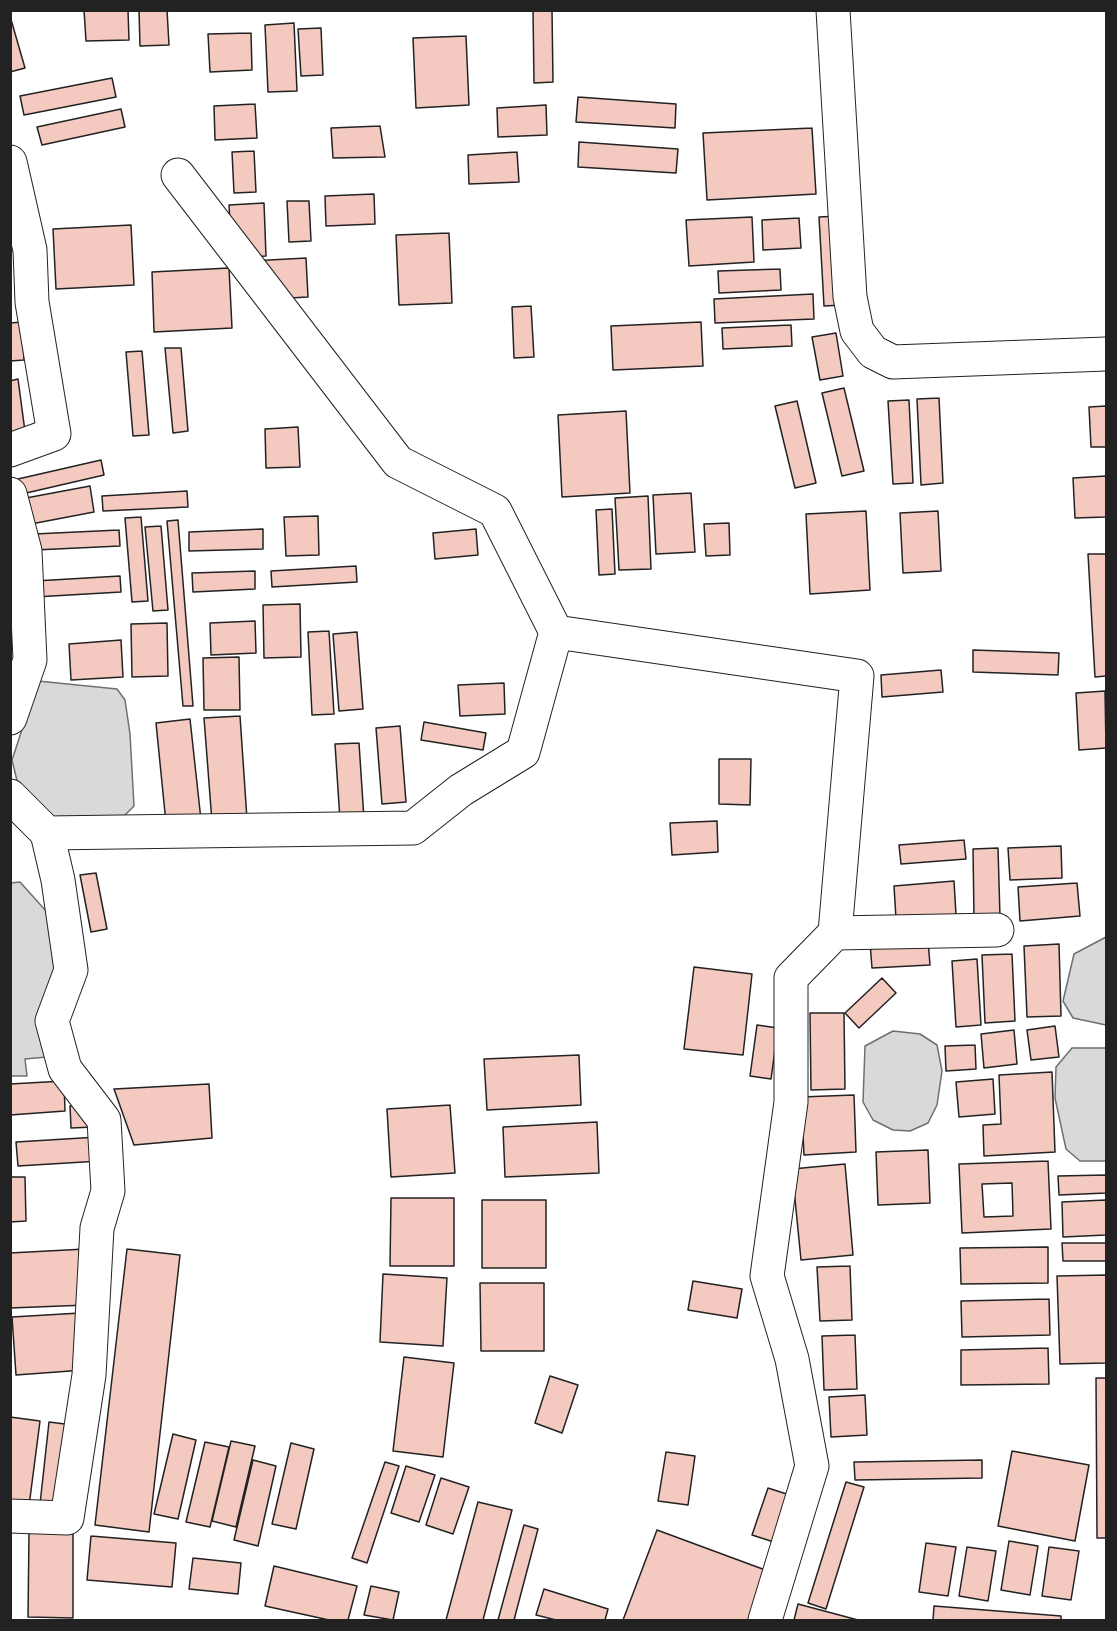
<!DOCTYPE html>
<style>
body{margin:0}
#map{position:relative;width:1117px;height:1631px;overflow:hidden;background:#fff;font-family:"DejaVu Sans",sans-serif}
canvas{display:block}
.frame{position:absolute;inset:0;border:12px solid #222;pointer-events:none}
</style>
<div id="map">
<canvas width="1117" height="1631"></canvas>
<div class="frame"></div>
</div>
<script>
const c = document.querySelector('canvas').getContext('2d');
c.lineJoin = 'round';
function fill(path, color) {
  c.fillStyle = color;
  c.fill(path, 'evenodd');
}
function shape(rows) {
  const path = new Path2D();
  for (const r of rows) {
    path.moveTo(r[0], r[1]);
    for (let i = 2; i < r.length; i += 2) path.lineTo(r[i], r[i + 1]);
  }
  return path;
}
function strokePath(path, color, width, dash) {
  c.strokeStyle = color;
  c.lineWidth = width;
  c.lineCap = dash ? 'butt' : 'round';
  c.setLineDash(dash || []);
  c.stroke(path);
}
const water = shape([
 [38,681,117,689,125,700,130,734,134,806,117,823,56,827,18,785,12,760,38,681],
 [20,882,55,921,61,954,47,1057,25,1059,27,1076,11,1076,10,883,20,882],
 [1106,937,1106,1025,1073,1018,1063,1001,1074,954,1106,937],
 [893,1031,920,1034,937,1045,942,1071,937,1105,928,1123,910,1131,893,1130,873,1120,863,1102,865,1046,893,1031],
 [1072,1048,1106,1048,1106,1161,1080,1161,1066,1149,1055,1098,1056,1067,1072,1048]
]);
fill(water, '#d9d9d9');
strokePath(water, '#6f6f6f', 1.5);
const building = shape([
 [84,10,128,10,129,40,86,41,84,10],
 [139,10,167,10,169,45,140,46,139,10],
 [533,10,552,10,553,82,534,83,533,10],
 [10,16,25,68,10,72,10,16],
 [294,23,297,91,268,92,265,25,294,23],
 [321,28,323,75,301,76,298,29,321,28],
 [251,33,252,70,210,72,208,34,251,33],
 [466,36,469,105,416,108,413,38,466,36],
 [112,78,116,97,24,115,20,96,112,78],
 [578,97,676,104,675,128,576,122,578,97],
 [255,104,257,138,215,140,214,106,255,104],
 [546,105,547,135,498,137,497,108,546,105],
 [121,109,125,127,42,145,37,127,121,109],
 [380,126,385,157,333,158,331,128,380,126],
 [812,128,816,194,707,200,703,133,812,128],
 [579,142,678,149,676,173,578,167,579,142],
 [254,151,256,192,234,193,232,152,254,151],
 [517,152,519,182,469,184,468,155,517,152],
 [374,194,375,224,326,226,325,196,374,194],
 [287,201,309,201,311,241,289,242,287,201],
 [264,203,266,256,232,258,229,205,264,203],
 [839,216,843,305,824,306,819,217,839,216],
 [752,217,754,262,689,266,686,220,752,217],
 [799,218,801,248,763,250,762,220,799,218],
 [131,225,134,285,56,289,53,229,131,225],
 [449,233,452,303,399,305,396,235,449,233],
 [306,258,308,297,253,300,251,261,306,258],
 [229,268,232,328,154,332,152,272,229,268],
 [780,269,781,290,719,293,718,271,780,269],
 [813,294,814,319,715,323,714,299,813,294],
 [531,306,534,357,514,358,512,307,531,306],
 [22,322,24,360,10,361,10,323,22,322],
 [701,322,703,366,613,370,611,326,701,322],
 [791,325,792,346,723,349,722,328,791,325],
 [836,333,843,376,820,380,812,337,836,333],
 [165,348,181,348,188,431,173,433,165,348],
 [142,351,149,435,133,436,126,352,142,351],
 [18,379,26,439,10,441,10,381,18,379],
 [844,388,864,471,842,476,822,393,844,388],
 [939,398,943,483,921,485,917,399,939,398],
 [909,400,913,483,893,484,888,401,909,400],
 [797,401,816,483,795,488,775,406,797,401],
 [1106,406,1106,447,1091,447,1089,407,1106,406],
 [626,411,630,493,562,497,558,415,626,411],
 [298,427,300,467,266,468,265,429,298,427],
 [101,460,104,475,22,494,18,479,101,460],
 [1106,476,1106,517,1075,518,1073,478,1106,476],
 [90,486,94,512,31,524,26,498,90,486],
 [187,491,188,507,103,511,102,496,187,491],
 [691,493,695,552,656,554,653,495,691,493],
 [648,496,651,569,619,570,615,498,648,496],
 [612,509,615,574,599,575,596,510,612,509],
 [866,511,870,590,810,594,806,514,866,511],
 [938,511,941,571,903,573,900,513,938,511],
 [318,516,319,555,286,556,284,517,318,516],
 [141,517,148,601,132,602,125,518,141,517],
 [178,520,193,706,183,706,167,521,178,520],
 [729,523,730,555,706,556,704,524,729,523],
 [161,526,168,610,153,611,145,527,161,526],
 [263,529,263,549,189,551,189,532,263,529],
 [476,529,478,555,435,559,433,533,476,529],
 [119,530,120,546,35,550,34,534,119,530],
 [1088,554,1106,554,1106,676,1095,677,1088,554],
 [356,566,357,582,272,587,271,571,356,566],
 [255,571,255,589,193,592,192,573,255,571],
 [120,576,121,592,35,597,35,581,120,576],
 [300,604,301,657,264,658,263,605,300,604],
 [255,621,256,653,211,655,210,623,255,621],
 [167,623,168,676,132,677,131,624,167,623],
 [329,631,334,714,312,715,308,632,329,631],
 [357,632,363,709,339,711,333,634,357,632],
 [121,640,123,677,71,680,69,644,121,640],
 [973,650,1059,653,1058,675,973,672,973,650],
 [239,657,240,710,204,710,203,658,239,657],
 [941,670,943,692,882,697,881,675,941,670],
 [504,683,505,714,460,716,458,685,504,683],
 [1105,691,1106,748,1079,750,1076,693,1105,691],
 [240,716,247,819,212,822,204,718,240,716],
 [190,719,201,820,166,823,156,723,190,719],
 [424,722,486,733,483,750,421,740,424,722],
 [400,726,406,802,382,804,376,728,400,726],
 [359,743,364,819,340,820,335,744,359,743],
 [719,759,751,759,750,805,719,804,719,759],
 [717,821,718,852,672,855,670,823,717,821],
 [964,840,966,859,901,864,899,845,964,840],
 [1061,846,1062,878,1010,880,1008,848,1061,846],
 [998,848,1000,917,974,918,973,849,998,848],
 [96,873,107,929,91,932,80,875,96,873],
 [954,881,956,915,896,919,894,886,954,881],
 [1077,883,1080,916,1020,921,1018,887,1077,883],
 [928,940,930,965,872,968,870,943,928,940],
 [1059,944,1061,1016,1027,1017,1024,946,1059,944],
 [1012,954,1015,1021,985,1023,982,955,1012,954],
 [977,959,981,1025,956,1027,952,961,977,959],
 [694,967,752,974,743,1055,684,1049,694,967],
 [882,978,896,993,859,1028,845,1013,882,978],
 [810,1013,844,1013,845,1089,811,1090,810,1013],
 [757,1025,778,1028,771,1079,750,1076,757,1025],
 [1055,1026,1059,1057,1031,1060,1027,1030,1055,1026],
 [1014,1030,1017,1064,984,1068,981,1034,1014,1030],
 [975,1045,976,1069,946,1071,945,1046,975,1045],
 [579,1055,581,1105,487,1110,484,1059,579,1055],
 [1052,1072,1055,1152,984,1156,983,1125,1001,1124,999,1075,1052,1072],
 [993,1079,995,1114,959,1117,956,1082,993,1079],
 [64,1081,65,1111,10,1115,10,1084,64,1081],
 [209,1084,212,1138,134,1145,114,1089,209,1084],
 [854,1095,856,1152,804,1155,801,1097,854,1095],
 [93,1105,94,1127,71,1128,70,1106,93,1105],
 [450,1105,455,1173,391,1177,387,1109,450,1105],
 [597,1122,599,1173,505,1177,503,1127,597,1122],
 [98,1137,100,1161,18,1166,16,1142,98,1137],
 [928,1150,930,1203,878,1205,876,1152,928,1150],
 [1048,1161,1051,1229,962,1233,959,1164,1048,1161],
 [1012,1183,1013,1216,984,1217,982,1184,1012,1183],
 [845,1164,853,1255,801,1260,792,1169,845,1164],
 [1106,1175,1106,1193,1059,1195,1058,1176,1106,1175],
 [10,1177,25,1177,26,1221,10,1222,10,1177],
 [391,1198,454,1198,454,1266,390,1266,391,1198],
 [482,1200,546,1200,546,1268,482,1268,482,1200],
 [1106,1200,1106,1235,1063,1237,1062,1202,1106,1200],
 [1062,1243,1106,1243,1106,1261,1063,1261,1062,1243],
 [1048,1247,1048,1283,961,1284,960,1248,1048,1247],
 [85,1249,87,1305,10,1308,10,1253,85,1249],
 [127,1249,180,1255,149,1532,95,1525,127,1249],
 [850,1266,852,1320,820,1321,817,1267,850,1266],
 [383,1274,447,1278,443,1346,380,1342,383,1274],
 [1106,1275,1106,1363,1060,1364,1057,1276,1106,1275],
 [693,1281,742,1289,737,1318,688,1310,693,1281],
 [480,1283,544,1283,544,1351,481,1351,480,1283],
 [1049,1299,1050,1335,962,1337,961,1301,1049,1299],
 [80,1313,84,1370,16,1375,12,1317,80,1313],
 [855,1335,857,1389,824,1390,822,1336,855,1335],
 [1048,1348,1049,1384,961,1385,961,1350,1048,1348],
 [404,1357,454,1363,443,1457,393,1451,404,1357],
 [550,1376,578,1385,562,1433,535,1423,550,1376],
 [1096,1378,1106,1378,1106,1538,1097,1538,1096,1378],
 [865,1395,867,1435,831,1437,829,1397,865,1395],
 [10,1417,40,1421,29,1506,10,1504,10,1417],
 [49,1422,73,1425,65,1507,40,1504,49,1422],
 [173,1434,196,1440,178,1519,154,1514,173,1434],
 [231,1441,255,1446,236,1527,212,1521,231,1441],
 [205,1442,229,1447,210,1527,186,1522,205,1442],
 [291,1443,314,1449,296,1529,272,1524,291,1443],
 [1012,1451,1089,1465,1075,1541,998,1526,1012,1451],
 [666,1452,695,1456,688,1505,658,1501,666,1452],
 [253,1460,276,1466,258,1546,234,1540,253,1460],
 [982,1460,982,1478,855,1480,854,1462,982,1460],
 [385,1462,399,1466,367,1563,352,1558,385,1462],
 [406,1466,435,1475,419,1522,391,1513,406,1466],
 [441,1478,469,1487,453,1534,426,1525,441,1478],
 [846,1482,864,1487,826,1609,808,1603,846,1482],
 [768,1488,796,1497,780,1544,752,1535,768,1488],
 [478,1502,512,1510,483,1620,446,1620,478,1502],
 [524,1525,538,1529,514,1620,498,1620,524,1525],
 [657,1530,768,1571,750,1620,623,1620,657,1530],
 [29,1533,73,1533,73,1618,28,1617,29,1533],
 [91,1536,176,1543,172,1587,87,1580,91,1536],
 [1009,1541,1038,1546,1030,1595,1001,1590,1009,1541],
 [926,1543,956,1547,948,1596,919,1592,926,1543],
 [967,1547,996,1551,988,1601,959,1596,967,1547],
 [1049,1547,1079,1551,1071,1600,1042,1596,1049,1547],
 [193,1558,241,1563,238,1594,189,1589,193,1558],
 [274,1566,357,1586,348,1620,329,1620,265,1606,274,1566],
 [371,1586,399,1592,393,1620,364,1615,371,1586],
 [544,1589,608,1609,605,1620,556,1620,536,1615,544,1589],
 [798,1604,858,1620,794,1620,798,1604],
 [934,1606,1061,1616,1061,1620,933,1620,934,1606]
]);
fill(building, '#f3c9c0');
strokePath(building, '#222', 1.5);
const minor = shape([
 [833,10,850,297,857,331,873,352,893,362,1106,354],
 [10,162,30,250,32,302,54,434,10,450],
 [178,175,398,462,495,511,556,632,857,676,835,933,791,978,791,1102,767,1276,792,1359,812,1466,765,1620],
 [10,494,25,551,30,660,10,718],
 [10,796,47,833,413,828,461,790,523,752,556,632],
 [835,933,997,930],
 [10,1516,67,1518,89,1375,97,1228,108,1191,104,1120,65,1069,52,1021,71,970,58,880,47,833]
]);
strokePath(minor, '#222', 35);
strokePath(minor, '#fff', 33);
</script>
